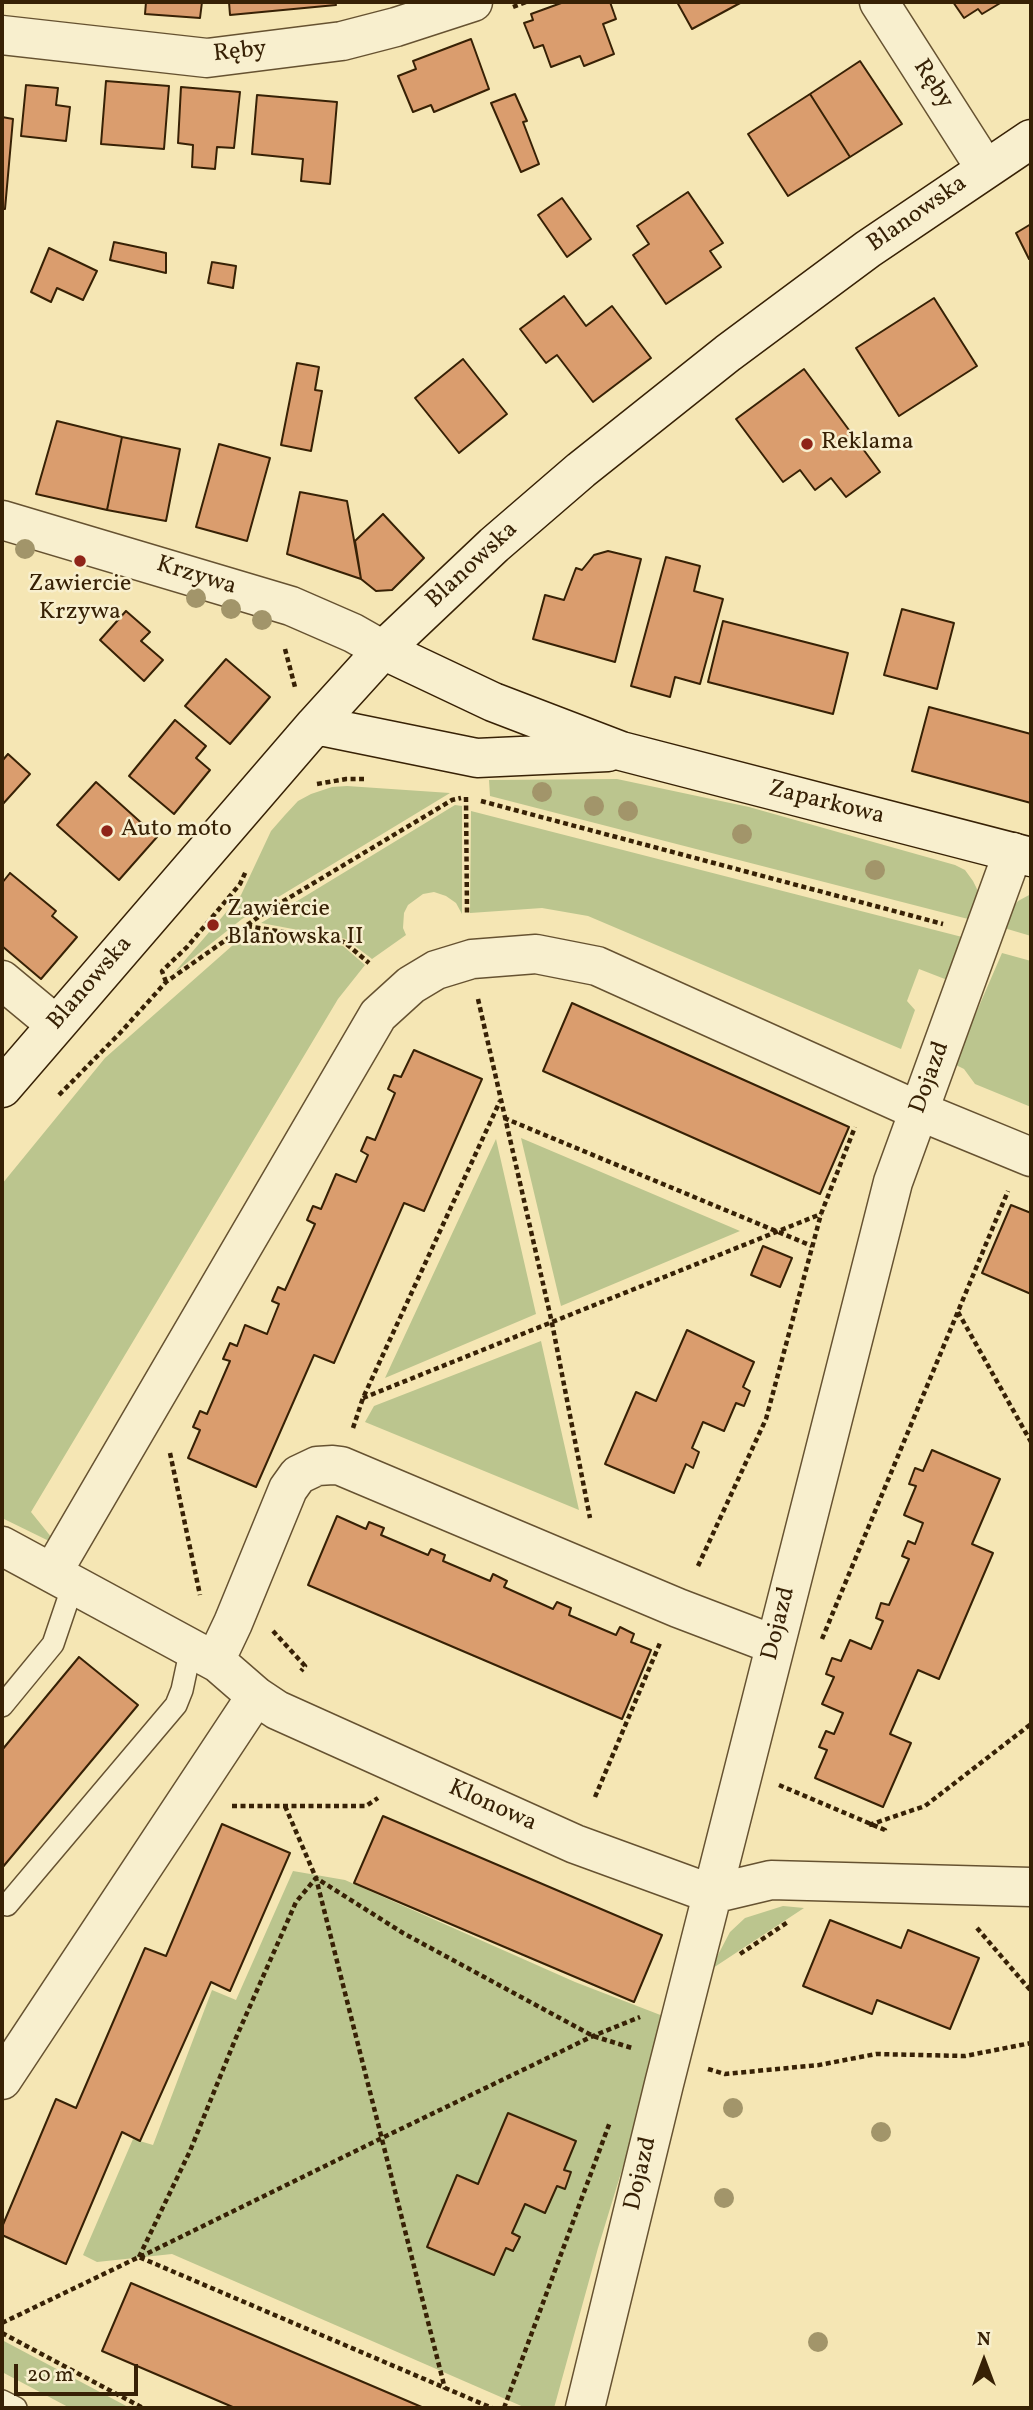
<!DOCTYPE html>
<meta charset="utf-8">
<style>
body{margin:0}
#map{position:relative;width:1033px;height:2410px;overflow:hidden;background:#f5e6b4;font-family:Vollkorn,serif}
canvas{display:block}
.frame{position:absolute;inset:0;border:4px solid #372105;pointer-events:none}
.north{position:absolute;left:949px;top:2326px;width:70px;height:70px;-webkit-text-stroke:5px #f8efce;paint-order:stroke;rotate:0deg;font-size:19px;font-weight:700;line-height:28px;text-align:center;color:#372105}
.north::after{content:'';display:block;margin:auto;width:24px;height:32px;background:#372105;clip-path:polygon(50% 0,100% 100%,50% 72%,0 100%)}
.scale{position:absolute;left:14px;top:2364px;width:124px;height:32px;box-sizing:border-box;border:4px solid #372105;border-top:0;padding-left:9px;font-size:21px;line-height:24px;white-space:nowrap;color:#372105;-webkit-text-stroke:5px #f8efce;paint-order:stroke}
</style>
<div id="map">
<canvas width="1033" height="2410"></canvas>
<div class="frame"></div>
<div class="north">N</div>
<div class="scale">20 m</div>
</div>
<script>
const c = document.querySelector('canvas').getContext('2d');
c.lineJoin = 'round';
function fill(path, color) {
  c.fillStyle = color;
  c.fill(path, 'evenodd');
}
function shape(rows) {
  const path = new Path2D();
  for (const r of rows) {
    path.moveTo(r[0], r[1]);
    for (let i = 2; i < r.length; i += 2) path.lineTo(r[i], r[i + 1]);
  }
  return path;
}
function strokePath(path, color, width, dash) {
  c.strokeStyle = color;
  c.lineWidth = width;
  c.lineCap = dash ? 'butt' : 'round';
  c.setLineDash(dash || []);
  c.stroke(path);
}
function drawText(font, color, halo, rows, align = 'center') {
  c.font = font + ' Vollkorn,serif';
  c.lineWidth = 5;
  c.setLineDash([]);
  c.textBaseline = 'middle';
  c.strokeStyle = halo;
  c.fillStyle = color;
  for (const [text, x, y, turn = 0] of rows) {
    c.save();
    c.translate(x, y);
    c.rotate((+turn || 0) * Math.PI / 180);
    c.textAlign = isNaN(turn) ? turn : align;
    if (halo) c.strokeText(text, 0, 0);
    c.fillText(text, 0, 0);
    c.restore();
  }
}
fill(shape([
 [617,779,749,807,955,865,965,870,973,881,978,891,978,905,972,920,490,796,489,780],
 [347,786,450,793,242,919,174,973,241,895,271,831,285,815,298,801,311,794,332,787],
 [455,805,462,806,462,914,456,903,446,896,434,892,423,894,408,905,404,913,403,928,406,935,372,959,346,939,261,923],
 [471,811,966,938,950,981,919,969,907,1001,915,1010,901,1049,588,916,542,908,470,913],
 [1031,894,1031,936,1004,928,1010,911,1018,901],
 [250,930,343,946,365,965,338,999,31,1512,52,1538,49,1541,2,1518,2,1184,105,1058],
 [1002,953,1031,961,1031,1107,975,1084,964,1069,954,1064],
 [521,1138,740,1231,561,1306],
 [496,1139,536,1314,385,1378],
 [541,1341,579,1510,365,1422,374,1406],
 [293,1871,345,1880,575,1982,663,2016,635,2127,598,2248,554,2408,526,2408,172,2254,97,2262,83,2255,133,2139,153,2145,212,1990,236,2000],
 [783,1906,804,1908,710,1970,730,1932,745,1918],
 [2,2340,130,2408,70,2408,2,2372]
]), '#bbc58e');
const building = shape([
 [146,2,202,2,200,18,145,14,146,2],
 [229,2,335,2,336,5,230,15,229,2],
 [564,2,610,2,616,19,603,24,614,54,584,66,580,56,551,67,543,45,534,48,524,23,533,20,531,14,564,2],
 [677,2,742,2,692,29,677,2],
 [953,2,1002,2,982,14,978,9,964,18,953,2],
 [471,39,489,89,434,112,431,105,413,112,398,76,416,69,413,61,471,39],
 [860,61,902,124,850,157,810,94,860,61],
 [106,81,169,86,164,149,101,144,106,81],
 [26,85,58,88,56,105,70,107,66,141,21,136,26,85],
 [181,87,240,92,234,148,217,147,215,169,192,167,193,145,178,143,181,87],
 [515,94,527,121,523,122,539,164,521,172,491,103,515,94],
 [810,94,850,157,788,196,748,134,810,94],
 [257,95,337,102,330,184,301,181,303,159,252,154,257,95],
 [2,117,13,119,5,209,2,209,2,117],
 [688,192,723,243,710,251,721,267,666,304,633,255,649,244,637,226,688,192],
 [562,198,591,239,567,257,538,215,562,198],
 [1031,224,1031,258,1029,259,1016,233,1031,224],
 [114,242,166,253,166,273,110,260,114,242],
 [49,248,97,271,83,300,57,288,51,302,31,292,49,248],
 [212,262,236,266,233,288,208,283,212,262],
 [564,296,586,326,612,306,651,358,593,402,557,355,546,363,520,329,564,296],
 [934,298,977,366,899,416,856,348,934,298],
 [463,359,507,414,459,453,415,398,463,359],
 [297,363,319,367,315,390,322,391,311,451,281,445,297,363],
 [804,369,880,472,846,497,831,478,815,490,800,470,783,482,736,419,804,369],
 [57,421,122,437,107,510,36,494,57,421],
 [122,437,180,449,166,521,107,510,122,437],
 [219,444,270,458,247,541,196,527,219,444],
 [300,492,347,501,361,579,287,554,300,492],
 [383,514,424,558,392,590,376,591,361,579,355,541,383,514],
 [608,551,641,559,615,662,533,639,545,595,564,600,576,568,582,570,594,555,608,551],
 [666,557,700,566,694,591,723,599,700,684,675,677,670,697,631,686,666,557],
 [902,609,954,623,937,689,884,675,902,609],
 [126,611,150,632,141,641,163,660,144,681,100,640,126,611],
 [723,621,848,653,833,714,708,682,723,621],
 [226,659,270,697,230,744,185,706,226,659],
 [929,707,1031,734,1031,803,912,771,929,707],
 [175,720,206,746,196,758,210,770,174,814,129,776,175,720],
 [8,754,30,774,2,805,2,761,8,754],
 [96,782,157,837,119,880,57,825,96,782],
 [10,873,56,911,52,916,77,937,41,979,2,946,2,883,10,873],
 [572,1003,849,1127,820,1194,543,1071,572,1003],
 [414,1050,482,1079,424,1211,404,1203,334,1363,314,1355,256,1487,188,1458,200,1430,193,1427,200,1411,207,1414,230,1361,223,1359,230,1343,237,1346,245,1325,267,1334,279,1304,272,1301,278,1287,285,1290,315,1224,307,1220,313,1206,321,1209,336,1174,356,1182,368,1155,361,1151,367,1137,375,1140,395,1093,388,1089,394,1075,401,1077,414,1050],
 [1011,1205,1031,1213,1031,1294,982,1273,1011,1205],
 [763,1246,792,1258,780,1287,751,1275,763,1246],
 [687,1330,754,1362,743,1387,750,1391,744,1406,736,1403,724,1431,703,1422,692,1448,699,1452,693,1468,686,1464,674,1493,605,1464,636,1392,656,1401,687,1330],
 [932,1450,1000,1479,972,1544,993,1553,939,1679,918,1670,890,1734,911,1743,883,1807,815,1778,827,1750,819,1747,826,1731,834,1734,843,1713,822,1704,834,1677,826,1674,832,1658,841,1661,850,1640,871,1649,883,1621,876,1618,881,1603,889,1605,909,1559,902,1556,908,1541,915,1544,923,1523,904,1515,916,1486,909,1484,915,1468,923,1471,932,1450],
 [337,1516,366,1529,369,1522,384,1528,381,1535,428,1555,431,1549,445,1555,443,1561,490,1581,493,1574,507,1581,504,1587,553,1609,557,1602,571,1608,569,1615,616,1635,620,1627,634,1634,631,1642,651,1650,622,1719,308,1585,337,1516],
 [79,1657,138,1705,2,1868,2,1750,79,1657],
 [383,1816,662,1935,634,2002,354,1883,383,1816],
 [222,1824,290,1853,230,1991,211,1982,140,2141,122,2132,66,2264,2,2235,2,2227,56,2099,76,2108,145,1948,166,1956,222,1824],
 [830,1920,901,1948,908,1930,979,1958,950,2029,877,2000,872,2014,803,1986,830,1920],
 [508,2113,576,2141,564,2170,571,2172,565,2189,557,2186,545,2213,525,2204,512,2233,520,2237,513,2251,506,2248,494,2275,427,2247,457,2175,478,2184,508,2113],
 [131,2283,424,2408,235,2408,102,2351,131,2283]
]);
fill(building, '#da9d6e');
strokePath(building, '#372105', 2);
const lane = shape([
 [2,1706,53,1644,73,1585],
 [7,1905,176,1705,182,1690,191,1648],
 [2,2401,16,2408]
]);
const street = shape([
 [879,2,985,168],
 [2,35,207,58,342,41,396,27,473,2],
 [2,520,291,606,353,633,383,650],
 [2,980,55,1024],
 [2,1546,218,1663,256,1696,277,1710,575,1844,712,1894,771,1880,1031,1887],
 [52,1573,378,1015,411,985,436,970,472,959,536,954,597,966,919,1111,1031,1157],
 [215,1661,233,1623,288,1489,298,1475,317,1466,333,1465,341,1466,678,1608,775,1645],
 [2,2080,256,1696],
 [585,2408,664,2084,893,1182,1013,852]
]);
const secondary = shape([
 [383,650,493,702,621,751,1031,857],
 [315,725,477,758,608,752],
 [2,1088,315,725,383,650,494,545,581,470,728,353,868,249,1031,139]
]);
strokePath(lane, '#665231', 24);
strokePath(street, '#665231', 41);
strokePath(secondary, '#372105', 41);
strokePath(shape([
 [513,7,526,2],
 [285,649,295,687],
 [317,784,346,779,364,779],
 [466,797,467,913],
 [481,801,943,924],
 [247,926,344,942,369,963],
 [166,982,162,971,187,947,240,884,246,871],
 [478,999,552,1323,590,1518],
 [59,1095,120,1033,166,982,267,911,452,800,461,798],
 [504,1118,812,1246],
 [958,1312,1031,1442],
 [363,1398,821,1214],
 [353,1428,363,1398,500,1101],
 [170,1453,200,1595],
 [698,1566,766,1419,821,1214,855,1127],
 [273,1631,305,1666,301,1671],
 [822,1639,1008,1191],
 [779,1785,885,1830,885,1833],
 [595,1797,660,1643],
 [232,1806,366,1806,378,1798],
 [285,1806,316,1878,445,2389],
 [869,1825,925,1806,1031,1724],
 [977,1928,1031,1991],
 [740,1954,788,1922],
 [708,2069,725,2074,819,2065,876,2054,965,2056,1031,2043],
 [139,2257,190,2151,235,2040,296,1902,316,1878,403,1933,593,2036,632,2048],
 [140,2257,382,2138,593,2036,640,2017],
 [2,2323,139,2257,492,2408],
 [2,2333,143,2408],
 [504,2408,610,2122]
]), '#372105', 4.5, [5, 3.5]);
strokePath(lane, '#f8efce', 21);
strokePath(street, '#f8efce', 38);
strokePath(secondary, '#f8efce', 38);
c.fillStyle = '#a2956a';
for (const [x, y] of [
 [25,549],
 [196,598],
 [231,609],
 [262,620],
 [542,792],
 [594,806],
 [628,811],
 [742,834],
 [875,870],
 [733,2108],
 [881,2132],
 [724,2198],
 [818,2342]
]) {
  c.beginPath();
  c.arc(x, y, 10, 0, 2 * Math.PI);
  c.fill();
}
for (const [x, y, r, color] of [
 [807,444,7,"#8f2418"],
 [80,561,7,"#8f2418"],
 [107,831,7,"#8f2418"],
 [213,925,7,"#8f2418"]
]) {
  const dot = new Path2D();
  dot.arc(x, y, r, 0, 2 * Math.PI);
  c.fillStyle = color;
  c.fill(dot);
  strokePath(dot, '#f8efce', 2.5);
}
drawText('24px', '#372105', '#f8efce', [
 ["Ręby",240,53,-6],
 ["Ręby",932,85,57],
 ["Blanowska",918,215,-35],
 ["Blanowska",473,566,-43],
 ["Krzywa",196,577,17],
 ["Zaparkowa",826,804,14],
 ["Blanowska",91,984,-49],
 ["Dojazd",931,1078,-70],
 ["Dojazd",780,1624,-76],
 ["Klonowa",492,1807,24],
 ["Dojazd",642,2174,-77]
]);
drawText('24px', '#372105', '#f8efce', [
 ["Reklama",821,444],
 ["Zawiercie",80,586,"center"],
 ["Krzywa",80,614,"center"],
 ["Auto moto",121,831],
 ["Zawiercie",227,911],
 ["Blanowska II",227,939]
], 'left');
</script>
